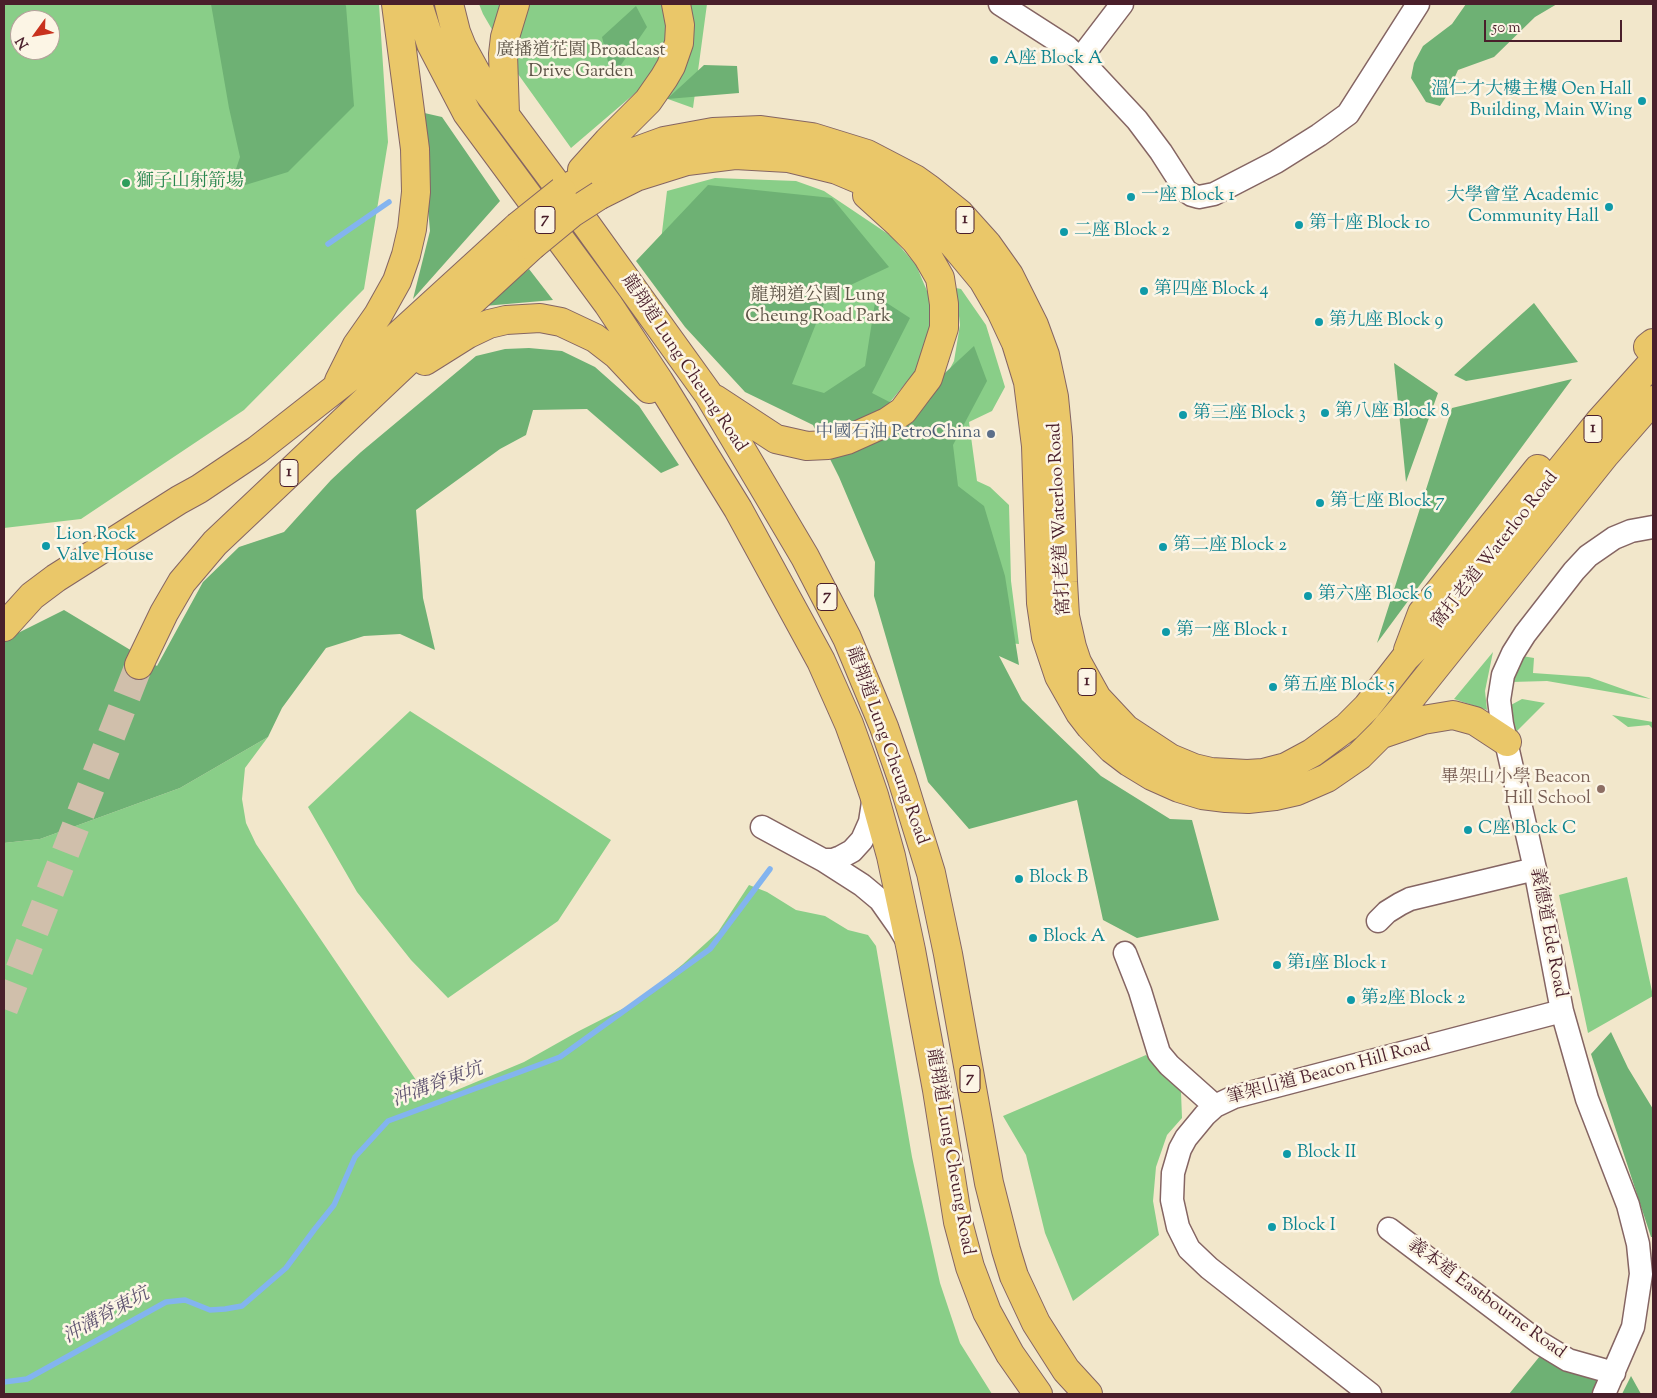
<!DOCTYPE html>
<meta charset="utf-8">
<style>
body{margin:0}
#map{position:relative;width:1657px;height:1398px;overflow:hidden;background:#f2e7cb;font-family:"Sorts Mill Goudy",serif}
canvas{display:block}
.frame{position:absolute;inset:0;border:5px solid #4a1f2b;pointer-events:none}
.north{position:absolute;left:10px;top:10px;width:50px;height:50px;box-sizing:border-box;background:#fcf5e5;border:1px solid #b59f9b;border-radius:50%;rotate:238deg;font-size:14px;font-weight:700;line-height:20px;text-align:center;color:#4a1f2b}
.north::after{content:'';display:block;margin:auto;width:18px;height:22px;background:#c8321e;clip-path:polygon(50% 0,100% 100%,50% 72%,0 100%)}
.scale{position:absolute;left:1484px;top:20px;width:138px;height:22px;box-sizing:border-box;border:2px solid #4a1f2b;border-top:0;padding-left:6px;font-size:15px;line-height:18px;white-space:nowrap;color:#4a1f2b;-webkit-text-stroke:4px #fcf5e5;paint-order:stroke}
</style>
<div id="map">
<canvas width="1657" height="1398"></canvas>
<div class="frame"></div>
<div class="north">N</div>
<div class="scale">50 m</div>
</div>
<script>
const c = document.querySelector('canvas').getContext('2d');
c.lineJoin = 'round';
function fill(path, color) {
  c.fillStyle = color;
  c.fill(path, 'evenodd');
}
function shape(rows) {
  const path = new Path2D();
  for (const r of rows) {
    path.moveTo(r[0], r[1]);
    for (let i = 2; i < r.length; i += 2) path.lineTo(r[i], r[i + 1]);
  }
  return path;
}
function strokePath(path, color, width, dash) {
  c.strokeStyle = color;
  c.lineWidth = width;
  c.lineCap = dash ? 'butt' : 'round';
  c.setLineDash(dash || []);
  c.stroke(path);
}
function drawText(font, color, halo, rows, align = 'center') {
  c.font = font + ' "Sorts Mill Goudy","Noto Serif TC",serif';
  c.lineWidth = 5;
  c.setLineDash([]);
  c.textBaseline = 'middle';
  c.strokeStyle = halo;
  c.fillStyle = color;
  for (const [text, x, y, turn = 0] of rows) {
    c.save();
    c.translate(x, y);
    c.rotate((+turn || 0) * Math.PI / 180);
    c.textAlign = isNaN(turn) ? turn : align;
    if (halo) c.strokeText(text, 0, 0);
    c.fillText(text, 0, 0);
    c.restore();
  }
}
fill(shape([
 [4,4,379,4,388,142,364,289,244,410,81,519,4,528],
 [20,20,50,20,50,50,20,50],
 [479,4,707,4,693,108,640,89,571,148,518,74,483,14],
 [715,178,796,181,824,191,891,236,916,265,930,298,929,337,915,372,890,402,861,416,822,418,659,257,667,191],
 [956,288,961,289,986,325,1005,387,992,411,969,422,977,481,990,487,1009,505,1011,581,1019,644,1008,643,850,453,938,391,954,361,960,325],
 [1493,652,1485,691,1487,710,1454,699],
 [1522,656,1534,658,1533,673,1589,677,1651,699,1547,681,1511,682],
 [1522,699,1545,703,1515,733,1509,706],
 [410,711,611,840,558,921,448,998,411,960,357,892,308,807],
 [1612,715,1653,722,1653,729,1649,725,1628,727],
 [268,737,245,768,242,799,246,823,256,844,416,1080,452,1092,524,1062,579,1031,636,1002,683,964,718,932,749,885,767,892,796,910,825,916,848,930,868,935,876,946,912,1157,940,1283,960,1343,992,1394,4,1394,4,843,40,839,180,788],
 [1627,877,1653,996,1588,1033,1559,895],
 [1146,1055,1181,1092,1182,1118,1167,1135,1156,1167,1153,1201,1159,1235,1073,1301,1045,1233,1026,1155,1003,1116]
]), '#89ce88');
fill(shape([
 [211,4,345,4,346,6,354,106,288,172,229,190,240,157,229,108],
 [1466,4,1557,4,1535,17,1494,57,1458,70,1446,97,1440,106,1426,102,1411,78,1414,63,1423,46,1452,24],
 [636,6,647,27,612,78,602,37],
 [704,65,737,66,739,93,667,99],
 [420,112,442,117,500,201,413,299,430,231],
 [708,185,832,198,889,267,827,296,792,384,824,393,865,366,876,296,910,318,872,393,905,410,974,346,987,381,953,445,958,486,984,506,1005,576,1019,665,999,656,1022,700,1101,776,1170,819,1192,820,1219,920,1137,938,1103,920,1077,800,969,829,928,782,874,596,875,562,839,477,813,425,745,392,685,327,636,261],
 [529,269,553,300,484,306],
 [1534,303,1578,362,1466,381,1454,375],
 [529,348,562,351,595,367,639,406,679,465,661,473,587,409,533,410,526,435,500,449,416,510,423,598,435,650,400,634,364,636,326,648,282,708,268,737,180,788,40,839,4,843,4,640,64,610,157,666,203,582,239,547,284,532,331,480,361,452,476,356,505,349],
 [1394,363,1438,393,1406,482],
 [1572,379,1377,643,1452,408],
 [1611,1032,1628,1068,1653,1109,1653,1237,1651,1237,1591,1054],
 [1540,1356,1605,1378,1596,1394,1509,1394],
 [1631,1376,1641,1394,1622,1394]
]), '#6eb174');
strokePath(shape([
 [328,244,389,202],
 [4,1382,27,1379,166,1302,185,1300,210,1310,225,1309,242,1306,286,1268,314,1230,334,1205,355,1157,388,1121,560,1057,710,949,770,869]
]), '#83b4ef', 5.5);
strokePath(shape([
 [4,1009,139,665]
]), '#d0bfab', 28, [28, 14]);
const minor = shape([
 [1000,4,1067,47,1080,59,1137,120,1161,152,1186,191,1192,195,1199,197,1214,194,1276,162,1319,135,1348,114,1418,4],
 [1080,59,1122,4],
 [762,827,823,860,862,885,880,900,899,927,905,937],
 [823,860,833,860,841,857,852,851,862,840,870,822,874,796],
 [1378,921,1387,912,1400,904,1410,899,1535,869],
 [1125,953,1140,991,1159,1053,1169,1065,1215,1106],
 [1389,1229,1540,1343,1568,1360,1614,1373],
 [1370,1394,1209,1268,1189,1249,1178,1227,1172,1200,1173,1173,1180,1149,1186,1138,1205,1115,1215,1106,1234,1097,1562,1011],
 [1604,1394,1633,1327,1641,1274,1638,1244,1628,1205,1587,1099,1562,1011,1535,869,1502,724,1499,700,1503,675,1513,653,1525,634,1574,571,1588,556,1614,538,1631,531,1653,527]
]);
const major = shape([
 [1653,343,1648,347,1653,351]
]);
const highway = shape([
 [418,4,431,44,467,113,608,304,659,381,738,509,821,661,849,724,862,760,874,795,891,856,911,950,937,1090,958,1222,970,1267,987,1312,1010,1354,1038,1394],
 [449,4,456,32,462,47,484,87,586,224,709,395,805,557,847,638,884,727,902,779,931,873,948,954,989,1183,1006,1250,1014,1276,1036,1323,1066,1370,1088,1394],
 [505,114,503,54,505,37,515,4],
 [582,170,608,141,648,101,664,78,671,66,679,43,680,25,676,4],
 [562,191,620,157,664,141,713,132,761,130,812,137,867,154,915,179,929,189,960,214,987,244,1009,275,1034,325,1045,355,1054,397,1058,438,1063,582,1065,616,1072,647,1077,662,1097,698,1126,729,1170,758,1194,768,1211,772,1247,774,1263,773,1286,767,1312,753,1347,727,1367,707,1406,657,1438,625,1562,468,1600,421,1653,362],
 [600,195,636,177,687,161,735,155,788,158,837,170,882,189,921,215,953,244,983,280,1001,311,1016,343,1028,382,1036,446,1041,603,1046,637,1059,676,1080,713,1090,726,1112,749,1129,762,1152,776,1179,788,1202,795,1226,798,1248,799,1275,796,1297,791,1327,778,1359,756,1381,734,1402,709,1605,455,1653,400],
 [425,361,468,334,489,324,506,320,540,318,561,322,595,338,617,355,649,389],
 [339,381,357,345,378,315,397,281,406,255,412,229,416,192,415,149,396,4],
 [715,399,776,439,807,446,828,445,847,440,887,422,903,411,918,391,928,378,944,328,944,304,940,278,928,257,915,240,899,224,867,195],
 [4,627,32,596,56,578,179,500,199,489,257,450,368,363,517,227],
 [1408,650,1422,613,1538,469],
 [139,665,164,613,182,582,215,543,434,336,532,246],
 [1382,734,1423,720,1453,715,1475,721,1507,742]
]);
strokePath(minor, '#856563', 25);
strokePath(major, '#856563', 30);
strokePath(highway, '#856563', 30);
strokePath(minor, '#fff', 22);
strokePath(major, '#eac769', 28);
strokePath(highway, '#eac769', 28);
const highwayBridge = shape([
 [517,227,562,191],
 [532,246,572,213,600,195]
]);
strokePath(highwayBridge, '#856563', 30, []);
strokePath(highwayBridge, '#eac769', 28);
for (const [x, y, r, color] of [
 [994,60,5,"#0f9aa8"],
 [1642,101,5,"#0f9aa8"],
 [126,183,5,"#2e9e5b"],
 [1131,197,5,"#0f9aa8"],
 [1609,207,5,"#0f9aa8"],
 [1299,225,5,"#0f9aa8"],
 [1064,232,5,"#0f9aa8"],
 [1144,291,5,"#0f9aa8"],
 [1319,322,5,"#0f9aa8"],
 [1325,413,5,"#0f9aa8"],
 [1183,415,5,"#0f9aa8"],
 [991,434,5,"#5c6f8a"],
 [1320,503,5,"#0f9aa8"],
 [46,546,5,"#0f9aa8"],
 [1163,547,5,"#0f9aa8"],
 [1308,596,5,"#0f9aa8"],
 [1166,632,5,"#0f9aa8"],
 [1273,687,5,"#0f9aa8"],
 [1601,789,5,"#8d6e63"],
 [1468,830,5,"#0f9aa8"],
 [1019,879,5,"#0f9aa8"],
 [1033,938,5,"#0f9aa8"],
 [1277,965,5,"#0f9aa8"],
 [1351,1000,5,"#0f9aa8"],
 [1287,1154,5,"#0f9aa8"],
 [1272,1227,5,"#0f9aa8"]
]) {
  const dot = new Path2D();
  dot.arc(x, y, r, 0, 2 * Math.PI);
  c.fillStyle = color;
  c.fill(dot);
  strokePath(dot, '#fcf5e5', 2);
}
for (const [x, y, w] of [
 [545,220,20],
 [965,220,18],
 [1593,429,18],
 [289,473,18],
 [827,597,20],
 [1087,682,18],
 [970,1079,20]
]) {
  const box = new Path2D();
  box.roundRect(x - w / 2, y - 13.5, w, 27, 4);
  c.fillStyle = '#fcf5e5';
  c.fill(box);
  strokePath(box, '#4a1f2b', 1);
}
drawText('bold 16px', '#4a1f2b', null, [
 ["7",545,220],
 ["1",965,220],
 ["1",1593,429],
 ["1",289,473],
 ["7",827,597],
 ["1",1087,682],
 ["7",970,1079]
]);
drawText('18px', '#5d5447', '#fcf5e5', [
 ["廣播道花園 Broadcast",581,52],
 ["Drive Garden",581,73],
 ["龍翔道公園 Lung",818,297],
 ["Cheung Road Park",818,318]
]);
drawText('18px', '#0d838f', '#fcf5e5', [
 ["A座 Block A",1004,60],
 ["溫仁才大樓主樓 Oen Hall",1632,91,"right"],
 ["Building, Main Wing",1632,112,"right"],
 ["一座 Block 1",1141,197],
 ["大學會堂 Academic",1599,197,"right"],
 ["Community Hall",1599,218,"right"],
 ["第十座 Block 10",1309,225],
 ["二座 Block 2",1074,232],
 ["第四座 Block 4",1154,291],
 ["第九座 Block 9",1329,322],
 ["第八座 Block 8",1335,413],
 ["第三座 Block 3",1193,415],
 ["第七座 Block 7",1330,503],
 ["Lion Rock",56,536],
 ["Valve House",56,557],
 ["第二座 Block 2",1173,547],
 ["第六座 Block 6",1318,596],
 ["第一座 Block 1",1176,632],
 ["第五座 Block 5",1283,687],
 ["C座 Block C",1478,830],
 ["Block B",1029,879],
 ["Block A",1043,938],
 ["第1座 Block 1",1287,965],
 ["第2座 Block 2",1361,1000],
 ["Block II",1297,1154],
 ["Block I",1282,1227]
], 'left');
drawText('18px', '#27864d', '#fcf5e5', [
 ["獅子山射箭場",136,183]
], 'left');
drawText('18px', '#4a1f2b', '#fcf5e5', [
 ["龍翔道 Lung Cheung Road",683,364,56],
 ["窩打老道 Waterloo Road",1061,519,-93],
 ["窩打老道 Waterloo Road",1496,551,-52],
 ["龍翔道 Lung Cheung Road",886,746,70],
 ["義德道 Ede Road",1547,933,79],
 ["筆架山道 Beacon Hill Road",1329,1073,-15],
 ["龍翔道 Lung Cheung Road",949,1152,80],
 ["義本道 Eastbourne Road",1486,1300,36]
]);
drawText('18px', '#4e5e75', '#fcf5e5', [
 ["中國石油 PetroChina",981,434]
], 'right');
drawText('18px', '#785e54', '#fcf5e5', [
 ["畢架山小學 Beacon",1591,779],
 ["Hill School",1591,800]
], 'right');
drawText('italic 19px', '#5e5370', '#fcf5e5', [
 ["沖溝脊東坑",438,1086,-20],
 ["沖溝脊東坑",107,1317,-29]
]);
</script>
